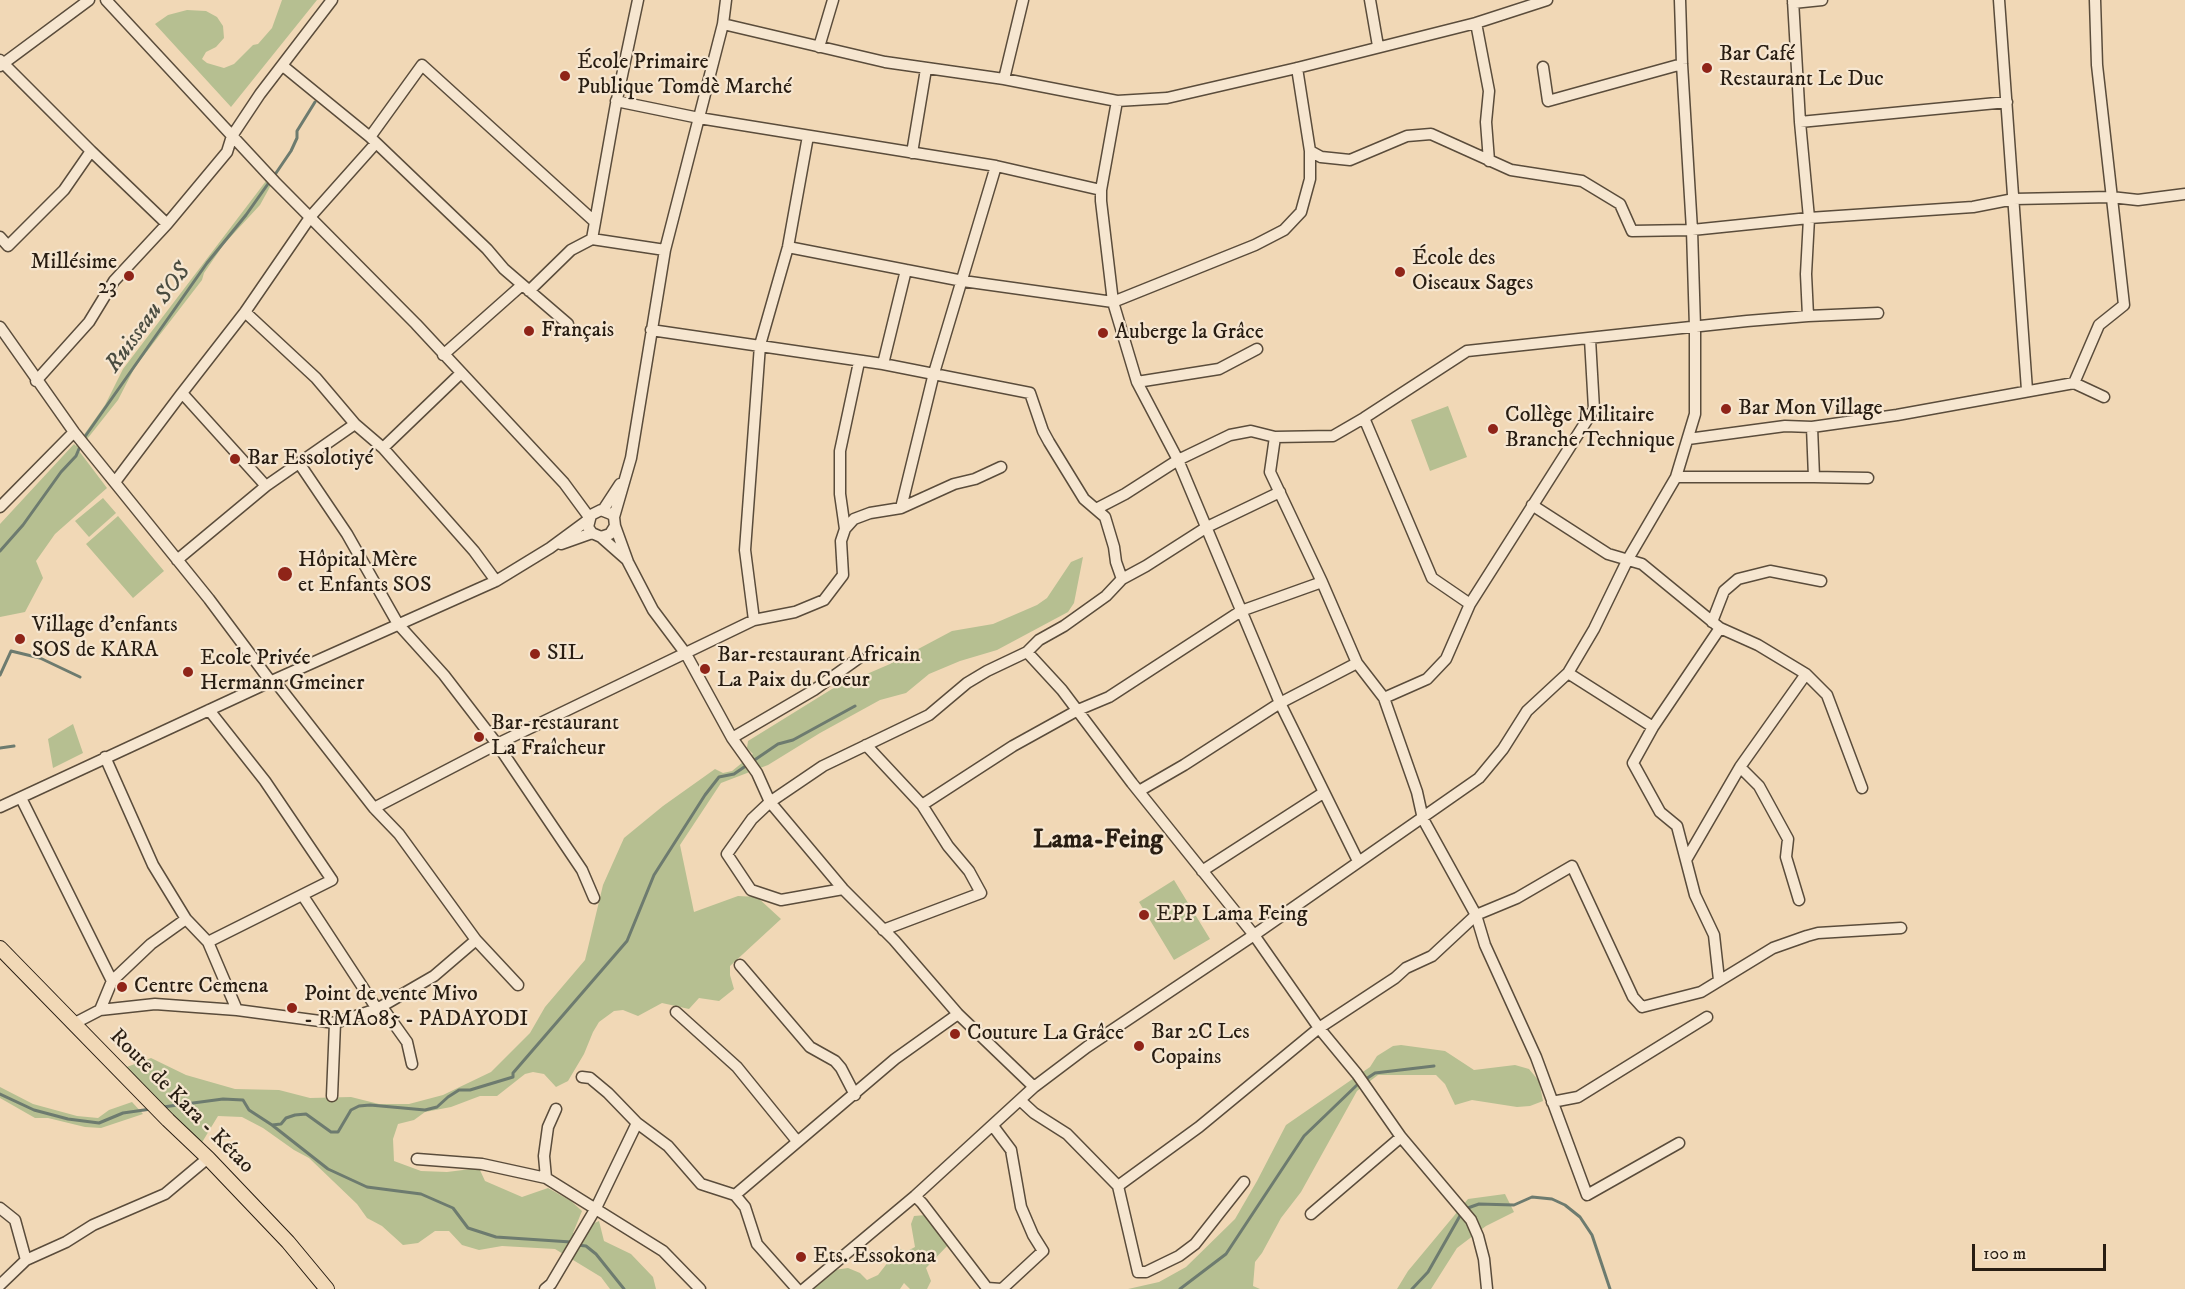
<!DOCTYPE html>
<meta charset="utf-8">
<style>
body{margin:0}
#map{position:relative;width:2185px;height:1289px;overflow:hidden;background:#f1d8b6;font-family:"IM FELL DW Pica",serif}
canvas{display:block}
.scale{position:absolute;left:1972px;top:1244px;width:134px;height:27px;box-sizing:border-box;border:3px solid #281d12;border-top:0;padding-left:8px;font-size:18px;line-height:21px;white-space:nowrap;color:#281d12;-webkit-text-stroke:4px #f6e6d0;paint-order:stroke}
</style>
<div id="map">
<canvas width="2185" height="1289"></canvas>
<div class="scale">100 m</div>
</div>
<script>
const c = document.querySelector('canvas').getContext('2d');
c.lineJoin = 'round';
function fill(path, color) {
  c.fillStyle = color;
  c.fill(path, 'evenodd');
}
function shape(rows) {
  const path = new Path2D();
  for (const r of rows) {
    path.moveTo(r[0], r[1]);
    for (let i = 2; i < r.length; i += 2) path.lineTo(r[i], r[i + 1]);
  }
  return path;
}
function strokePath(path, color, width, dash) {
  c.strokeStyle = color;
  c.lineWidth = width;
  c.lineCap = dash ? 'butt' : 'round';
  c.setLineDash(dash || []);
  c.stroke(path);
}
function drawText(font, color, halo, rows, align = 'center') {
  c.font = font + ' "IM FELL DW Pica",serif';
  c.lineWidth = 4.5;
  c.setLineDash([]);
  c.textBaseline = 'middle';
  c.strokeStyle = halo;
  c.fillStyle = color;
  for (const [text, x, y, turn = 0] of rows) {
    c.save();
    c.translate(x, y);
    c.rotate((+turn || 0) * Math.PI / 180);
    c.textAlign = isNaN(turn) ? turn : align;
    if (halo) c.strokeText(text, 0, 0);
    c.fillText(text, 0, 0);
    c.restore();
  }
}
fill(shape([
 [282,0,317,0,231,107,155,24,168,15,187,10,206,11,217,17,223,26,224,38,216,47,206,52,202,59,207,63,224,68,234,64,253,45,258,44,272,28],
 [266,181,271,185,260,205,224,244,204,273,202,280,135,367,118,400,80,448,79,451,107,488,55,534,36,561,43,578,25,612,0,617,0,524,74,444,76,446,105,405,123,369],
 [1448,406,1467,457,1430,471,1411,420],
 [103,498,116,513,89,537,75,521],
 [118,516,164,571,133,598,86,544],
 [1083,557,1074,603,1068,612,997,650,960,661,929,674,906,693,880,700,820,733,768,765,721,783,680,845,694,912,738,896,757,897,781,919,730,966,730,975,734,989,719,1001,699,998,689,1009,662,1003,638,1016,623,1010,614,1011,599,1022,593,1032,584,1054,568,1081,556,1087,544,1074,533,1072,525,1074,497,1096,480,1096,451,1107,425,1112,414,1120,398,1124,393,1139,394,1161,421,1171,447,1172,479,1168,485,1181,522,1197,548,1188,571,1201,582,1211,573,1233,584,1236,592,1224,599,1221,604,1241,631,1254,653,1277,656,1289,610,1289,601,1277,555,1249,502,1246,479,1250,462,1245,449,1231,435,1231,418,1243,403,1245,382,1226,367,1218,357,1204,309,1158,294,1150,263,1128,242,1117,218,1116,201,1144,175,1116,124,1068,151,1058,186,1075,235,1089,279,1090,310,1098,351,1097,379,1104,409,1104,443,1095,491,1072,530,1033,545,1007,585,960,603,885,624,838,663,806,715,769,723,773,732,771,753,754,747,748,748,741,832,689,890,664,952,631,993,624,1037,605,1047,598,1071,562],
 [73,724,83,753,53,768,48,739],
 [1174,880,1210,939,1174,960,1139,902],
 [1401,1045,1445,1051,1474,1070,1515,1065,1529,1069,1539,1081,1543,1101,1530,1106,1517,1107,1472,1100,1455,1105,1445,1084,1436,1075,1378,1075,1357,1091,1301,1192,1281,1218,1262,1253,1255,1262,1253,1286,1260,1289,1128,1289,1159,1282,1186,1267,1235,1219,1257,1181,1286,1125,1370,1067,1377,1056,1393,1046],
 [0,1087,33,1104,77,1116,98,1118,109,1110,132,1102,143,1114,101,1128,85,1127,48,1118,35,1118,0,1098],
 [1505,1194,1514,1212,1486,1226,1457,1248,1431,1289,1397,1289,1408,1271,1468,1199],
 [926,1215,949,1244,926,1268,931,1281,927,1289,910,1289,904,1283,900,1289,812,1289,834,1270,848,1268,860,1273,867,1280,878,1275,899,1248,905,1252,915,1247,911,1224,914,1216]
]), '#b6bf91');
strokePath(shape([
 [274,176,291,151,297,138,297,131,315,102],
 [84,438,207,263,246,215,270,181],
 [0,551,23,525,61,472,76,456,81,444],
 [0,675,11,651,40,658,80,677],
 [0,748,14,746],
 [0,1094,34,1110,68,1119,99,1123,123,1113,151,1109],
 [163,1107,223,1099,243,1100,249,1110,272,1125,328,1169,367,1187,421,1194,453,1208,468,1228,496,1237,571,1242],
 [272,1125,281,1124,286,1118,295,1115,306,1114,331,1132,338,1132,351,1110,359,1106,370,1105,425,1110,437,1107,448,1097,459,1090,470,1090,513,1077,513,1073,627,941,654,875,705,795,719,777,734,774,778,744,793,740,855,706],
 [1465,1209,1479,1204,1514,1205,1532,1197,1552,1199,1565,1205,1580,1217,1592,1235,1610,1289],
 [577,1245,586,1246,596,1254,624,1289],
 [1180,1289,1226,1254,1304,1136,1357,1085,1375,1073,1434,1066],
 [1412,1289,1428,1272,1461,1214]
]), '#6d7b6f', 3);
const minor = shape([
 [106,0,275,182,416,324,564,483,589,517],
 [1370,0,1378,46],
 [1793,0,1800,122,1809,218,1806,274,1808,316],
 [1999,0,2027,390],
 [1793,3,1822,0],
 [1476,23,1489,91,1486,122,1489,161],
 [723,24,726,0],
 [819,47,833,0],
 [0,60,91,151,64,190,8,246,0,237],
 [0,66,89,0],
 [283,66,370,137,487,249,504,269,568,324],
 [1543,67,1548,101,1682,64],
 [1004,79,1023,0],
 [616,101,699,118,996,166,1101,190],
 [1117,101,1101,190,1101,201,1113,302,1137,382,1178,460,1280,703,1358,861],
 [1800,122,2007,102],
 [370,137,422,65,595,222],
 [91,151,167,224],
 [1310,151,1321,157,1350,160,1407,136,1431,134,1511,170,1582,181,1620,204,1632,231,1692,230,1809,218,1973,207,2014,199,2111,197,2138,200,2185,194],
 [912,153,926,69],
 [592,239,616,104,638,0],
 [788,247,906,270],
 [529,291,571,250,592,239,665,250],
 [245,312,316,378,355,424,383,448,474,551,496,581],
 [0,327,74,432,209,599,271,682],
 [651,330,883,364,1030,393,1043,431,1049,442,1084,499,1105,517,1114,547,1116,562,1122,579,1106,596,1064,626,1039,640,1027,652,987,671,967,683,929,715,823,766,770,802,752,819,727,854,751,890,781,900,843,889],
 [443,355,522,285],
 [883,364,906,270,963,281,1113,302,1255,245,1284,230,1301,212,1310,179,1310,151,1297,68],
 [36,381,89,322,114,281,167,224,227,152,232,136,260,94,332,0],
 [1137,382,1219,369,1257,349],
 [2074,383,2104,397],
 [1364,418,1432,578,1470,604],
 [355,424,266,486,182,393,245,312,311,216,376,143],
 [1812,427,1814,477,1868,478],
 [1275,437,1270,472,1322,582,1357,663,1384,698,1417,792,1423,819,1476,915,1485,945,1536,1057,1587,1195,1679,1143],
 [1688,439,1785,426,1812,427,1897,415,2074,383,2099,325,2124,305,2097,65,2095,0],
 [383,448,460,374],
 [299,463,347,534,398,624,444,675,497,744,754,620,795,612,824,600,843,575,841,541,845,529,840,494,840,451,859,362],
 [1676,477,1814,477],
 [115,482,182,393],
 [1532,505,1608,554,1642,564,1720,628,1758,645,1806,674,1827,695,1862,788],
 [0,507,74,432],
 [901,508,934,373,996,166],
 [1096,509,1125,494,1178,460,1230,435,1251,431,1275,437,1333,436,1364,418,1467,351,1747,321,1808,316,1878,313],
 [603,510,620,484],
 [614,517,631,458,665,250,723,24,885,62,1004,79,1117,101,1167,98,1297,68,1476,23,1547,0],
 [615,526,628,562,653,610,686,654,732,738,757,773,770,802,843,889,894,940,958,1014,1034,1087],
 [845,529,854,519,870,513,901,508,954,484,975,479,1001,467],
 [601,537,626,559],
 [561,544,592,533,601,537,610,534,615,526,614,517,611,514,601,510,591,515,588,527,592,533],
 [177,560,266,486],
 [1122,579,1146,566,1207,527,1280,492],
 [754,620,745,550,760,345,788,247,808,136],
 [1712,622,1724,591,1738,579,1770,571,1821,581],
 [1027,652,1062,690,1132,783,1254,935,1319,1028,1357,1074,1401,1137,1471,1220,1478,1236,1484,1259,1487,1289],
 [1568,673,1653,727],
 [274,680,374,808,399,834,476,940,518,985],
 [1384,698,1427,679,1446,659,1470,604,1594,409,1590,339],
 [732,738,814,690,859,658],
 [866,745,922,805,948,846,969,871,981,893,883,930],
 [105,757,153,865,186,919,208,942,237,1010],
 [1740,767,1759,786,1788,839,1786,857,1799,900],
 [1139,791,1184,765,1280,703,1357,663],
 [21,798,112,981],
 [922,805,1013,746,1078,710,1109,697,1241,611,1322,582],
 [0,807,274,680,496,581,550,548,588,520],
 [374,808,497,744,582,870,594,898],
 [1686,860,1740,767,1806,674],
 [1202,871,1323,793],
 [303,896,377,1009],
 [208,942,332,880,265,781,209,710],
 [740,965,810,1047,835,1061,841,1068,855,1095],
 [1719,980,1714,935,1695,895,1677,826,1660,812,1633,763,1653,727,1720,628],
 [382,1007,407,1042,412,1064],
 [100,1010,112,981,151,944,186,919],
 [676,1012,737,1067,797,1141],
 [75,1023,100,1010,155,1004,237,1010,335,1023,377,1009,434,976,476,940],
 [582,1077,590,1078,608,1093,637,1123],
 [332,1096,335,1023],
 [1021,1101,1034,1113,1067,1134,1118,1186,1138,1272,1146,1272,1179,1256,1195,1244,1244,1182],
 [1552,1102,1578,1097,1707,1017],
 [556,1109,548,1127,544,1156,546,1178,663,1251,700,1289],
 [993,1126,1011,1150,1021,1207,1033,1235,1043,1251,1002,1289],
 [417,1159,482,1164,546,1178],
 [1118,1186,1199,1127,1319,1028,1395,978,1406,968,1432,956,1476,915,1517,898,1572,866,1633,997,1642,1007,1701,992,1773,948,1807,936,1818,933,1901,928],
 [735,1195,745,1207,757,1244,797,1289],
 [915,1196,922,1203,987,1288,1001,1289],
 [0,1208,15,1220,26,1260],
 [1311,1214,1401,1137],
 [0,1285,26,1260,66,1242,93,1225,165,1194,208,1158],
 [545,1289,551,1284,596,1208,637,1123,668,1146,701,1184,735,1195,895,1059,958,1014],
 [804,1289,915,1196,1034,1087,1087,1047,1254,935,1479,778,1503,749,1527,711,1568,673,1594,629,1628,559,1676,477,1695,414,1695,327,1692,230,1682,64,1680,0]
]);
const major = shape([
 [0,948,168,1120,208,1158,288,1242,327,1289]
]);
strokePath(minor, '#5a4c3b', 13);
strokePath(major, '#281d12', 16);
strokePath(minor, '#f6e6d0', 10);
strokePath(major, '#f1d8b6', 14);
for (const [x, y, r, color] of [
 [1707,68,6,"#8f2418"],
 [565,76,6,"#8f2418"],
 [1400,272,6,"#8f2418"],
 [129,276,6,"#8f2418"],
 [529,331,6,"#8f2418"],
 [1103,333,6,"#8f2418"],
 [1726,409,6,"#8f2418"],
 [1493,429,6,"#8f2418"],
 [235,459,6,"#8f2418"],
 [285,574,8,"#8f2418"],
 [20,639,6,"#8f2418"],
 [535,654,6,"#8f2418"],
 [705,669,6,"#8f2418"],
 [188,672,6,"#8f2418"],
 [479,737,6,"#8f2418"],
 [1144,915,6,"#8f2418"],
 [122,987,6,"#8f2418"],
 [292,1008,6,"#8f2418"],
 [955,1034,6,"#8f2418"],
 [1139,1046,6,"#8f2418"],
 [801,1257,6,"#8f2418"]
]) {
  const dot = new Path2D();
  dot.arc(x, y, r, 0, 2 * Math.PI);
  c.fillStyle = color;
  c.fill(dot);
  strokePath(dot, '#f6e6d0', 2);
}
drawText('22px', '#281d12', '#f6e6d0', [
 ["Bar Café",1719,55],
 ["Restaurant Le Duc",1719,80],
 ["École Primaire",577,63],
 ["Publique Tomdè Marché",577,88],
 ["École des",1412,259],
 ["Oiseaux Sages",1412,284],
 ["Millésime",117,263,"right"],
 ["23",117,288,"right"],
 ["Français",541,331],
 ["Auberge la Grâce",1115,333],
 ["Bar Mon Village",1738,409],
 ["Collège Militaire",1505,416],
 ["Branche Technique",1505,441],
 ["Bar Essolotiyé",247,459],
 ["Hôpital Mère",298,561],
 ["et Enfants SOS",298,586],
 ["Village d'enfants",32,626],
 ["SOS de KARA",32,651],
 ["SIL",547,654],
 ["Bar-restaurant Africain",717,656],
 ["La Paix du Coeur",717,681],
 ["Ecole Privée",200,659],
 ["Hermann Gmeiner",200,684],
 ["Bar-restaurant",491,724],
 ["La Fraîcheur",491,749],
 ["EPP Lama Feing",1156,915],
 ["Centre Cemena",134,987],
 ["Point de vente Mivo",304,995],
 ["- RMA085 - PADAYODI",304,1020],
 ["Bar 2C Les",1151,1033],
 ["Copains",1151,1058],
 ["Couture La Grâce",967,1034],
 ["Ets. Essokona",813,1257]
], 'left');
drawText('22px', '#281d12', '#f6e6d0', [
 ["Route de Kara - Kétao",181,1102,45]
]);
drawText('italic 24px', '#4a4c40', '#f6e6d0', [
 ["Ruisseau SOS",149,319,-54]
]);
drawText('bold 26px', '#281d12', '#f6e6d0', [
 ["Lama-Feing",1098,842]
]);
</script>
